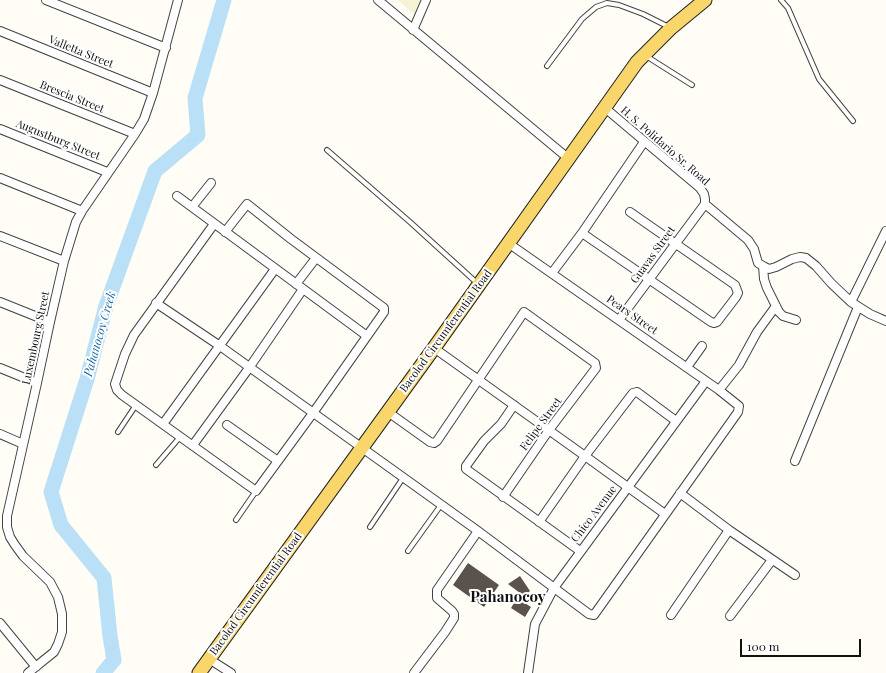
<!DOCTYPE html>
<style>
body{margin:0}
#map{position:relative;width:886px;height:673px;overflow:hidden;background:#fffdf5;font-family:"Playfair Display",serif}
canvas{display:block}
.scale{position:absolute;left:740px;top:639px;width:121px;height:18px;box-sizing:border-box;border:2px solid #111;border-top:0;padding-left:5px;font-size:12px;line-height:14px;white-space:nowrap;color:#111;-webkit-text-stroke:3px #fff;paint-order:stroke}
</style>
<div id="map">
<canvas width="886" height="673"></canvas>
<div class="scale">100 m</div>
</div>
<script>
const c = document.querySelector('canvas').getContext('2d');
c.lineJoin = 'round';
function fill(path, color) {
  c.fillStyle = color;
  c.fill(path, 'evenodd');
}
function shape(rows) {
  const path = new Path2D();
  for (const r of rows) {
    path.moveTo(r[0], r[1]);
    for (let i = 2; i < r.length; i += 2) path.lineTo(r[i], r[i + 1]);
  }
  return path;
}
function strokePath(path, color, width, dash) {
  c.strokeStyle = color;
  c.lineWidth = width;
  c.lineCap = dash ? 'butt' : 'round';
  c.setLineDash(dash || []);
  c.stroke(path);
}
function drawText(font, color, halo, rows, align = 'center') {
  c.font = font + ' "Playfair Display",serif';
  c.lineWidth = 4;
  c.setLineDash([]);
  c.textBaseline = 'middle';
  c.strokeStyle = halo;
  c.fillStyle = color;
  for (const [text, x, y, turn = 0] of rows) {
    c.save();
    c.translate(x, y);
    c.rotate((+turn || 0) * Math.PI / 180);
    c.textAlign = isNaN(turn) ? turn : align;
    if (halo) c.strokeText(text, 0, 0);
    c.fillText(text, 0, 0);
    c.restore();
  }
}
fill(shape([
 [398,0,427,0,416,16]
]), '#f6f3d4');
strokePath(shape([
 [103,673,114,660,110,636,104,578,61,525,51,492,87,379,106,306,155,171,198,135,195,98,224,0]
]), '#b9e0f7', 15);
fill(shape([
 [468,563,499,585,484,607,453,585],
 [520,576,530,591,524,596,508,584],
 [517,598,531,607,525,617,511,608]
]), '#5a524d');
const lane = shape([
 [781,0,788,8,819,79,853,121],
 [646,56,692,85],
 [547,66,582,19,596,7,607,3,619,5,643,14,669,27],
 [327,150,410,222,477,283],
 [118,432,136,405],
 [156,465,180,437],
 [236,520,256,491],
 [370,527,403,478],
 [408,551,441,505]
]);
const street = shape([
 [46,0,166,48],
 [378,0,569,159],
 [413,30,426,0],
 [0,31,153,93],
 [0,80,135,134],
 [605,108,700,188,704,194,705,199,705,204],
 [0,129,107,172],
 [0,178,82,211],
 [177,196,367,336],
 [705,204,748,240,754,249,758,263,763,266,769,269,776,267,792,259,800,257,806,258,816,266,831,283,851,302,870,314,886,321],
 [192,207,211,183],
 [214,224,134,335,125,354,115,384,117,390,122,395,256,491,313,413,384,312,384,308,291,239,247,204,225,232],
 [582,233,711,322,714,323,717,322,736,297,738,293,735,285,630,212],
 [0,236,64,261],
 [763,266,764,279,767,288,779,312,783,316,796,320],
 [552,273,582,233,644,142],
 [296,284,316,258],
 [0,302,50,322],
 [851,302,886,231],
 [156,303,220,346,478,531,589,614,594,615,738,412,739,406,719,390,508,243],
 [619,320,705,204],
 [434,348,585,456,665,514],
 [687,367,702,346],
 [0,368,37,383],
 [719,390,739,365,757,332,776,306],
 [514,405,501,424,484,441,466,466,466,469,580,551],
 [388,412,430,442,434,443,437,441,524,312,595,363,596,368,549,430,503,497],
 [163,424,275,269],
 [227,425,278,461],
 [0,434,23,444],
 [193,445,249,368,303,289],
 [795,461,858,307],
 [539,522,585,456,633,393,637,392,676,421],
 [729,530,795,575],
 [671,615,729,530,680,493],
 [730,616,772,560],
 [0,623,36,667],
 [209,659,231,673],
 [28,673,54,652,58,644,62,632,62,614,58,597,50,582,23,556,15,545,10,537,7,527,7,516,37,383,50,322,64,261,76,222,82,211,135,134,144,119,153,93,178,0],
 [414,673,445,632,454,618,454,614,452,611,437,598,437,590,478,531],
 [528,673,535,624,554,588,706,381]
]);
const primary = shape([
 [199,673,434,348,637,62,671,28,705,0]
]);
strokePath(lane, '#444', 6);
strokePath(street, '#444', 10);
strokePath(primary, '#222', 15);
strokePath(lane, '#fff', 4);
strokePath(street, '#fff', 8);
strokePath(primary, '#f9d66b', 13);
drawText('11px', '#111', '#fff', [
 ["Valletta Street",81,52,22],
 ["Brescia Street",72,97,22],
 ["Augustburg Street",58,140,22],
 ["H. S. Polidario Sr. Road",665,146,41],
 ["Guavas Street",653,255,-54],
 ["Pears Street",632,315,35],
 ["Bacolod Circumferential Road",446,331,-54],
 ["Luxembourg Street",36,338,-78],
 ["Felipe Street",541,424,-54],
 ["Chico Avenue",594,514,-53],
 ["Bacolod Circumferential Road",256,594,-54]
]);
drawText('italic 12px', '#1768a6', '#fff', [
 ["Pahanocoy Creek",100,334,-74]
]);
drawText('bold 15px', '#111', '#fff', [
 ["Pahanocoy",508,597]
]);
</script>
